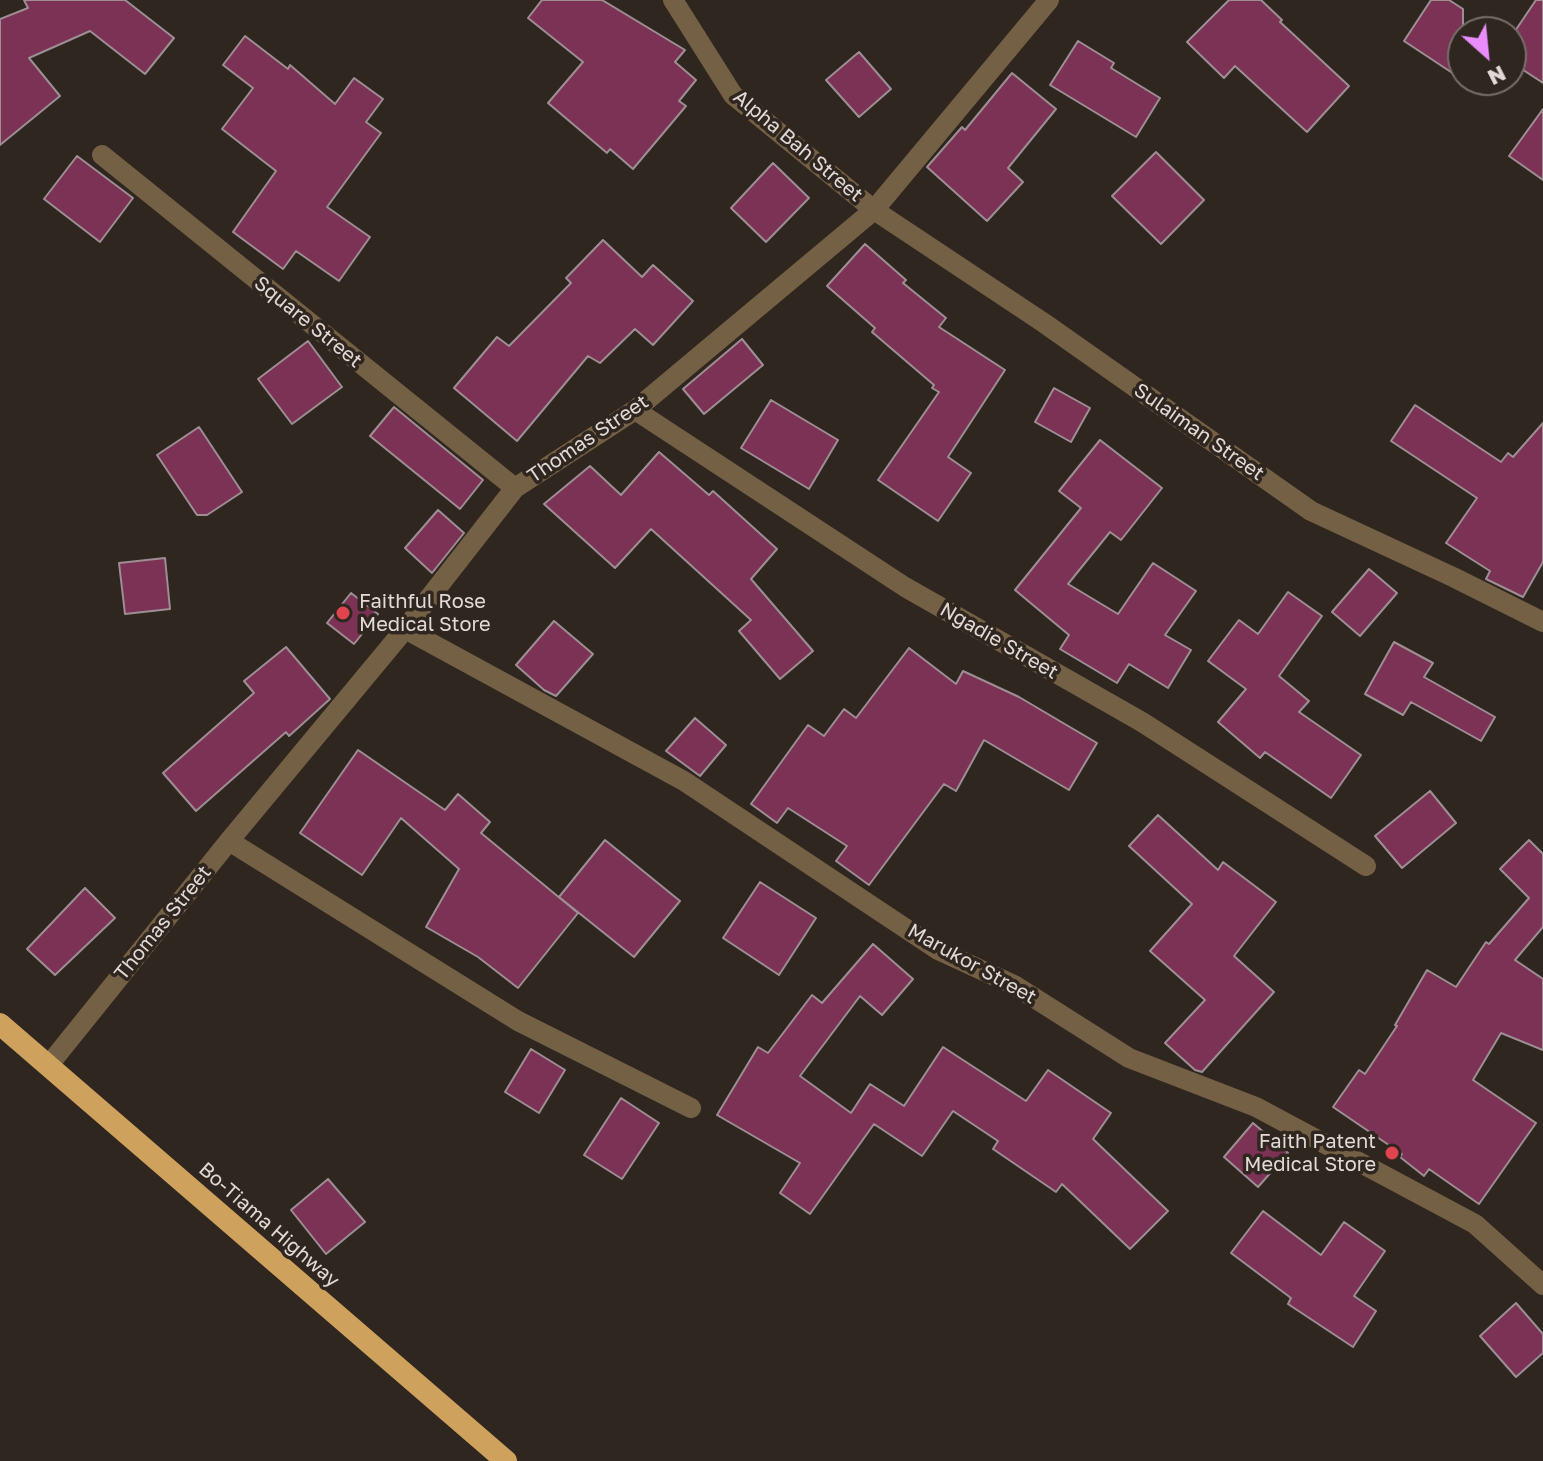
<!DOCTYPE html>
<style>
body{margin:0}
#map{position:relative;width:1543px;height:1461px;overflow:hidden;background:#302620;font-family:"Golos Text",sans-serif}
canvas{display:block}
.north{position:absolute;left:1447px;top:16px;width:80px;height:80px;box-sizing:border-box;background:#302620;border:2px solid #766e68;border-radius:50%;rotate:153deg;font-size:22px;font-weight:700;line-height:32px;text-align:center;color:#e0d9d5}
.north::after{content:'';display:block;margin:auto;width:28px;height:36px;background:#e98dfe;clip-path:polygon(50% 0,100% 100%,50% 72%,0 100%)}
</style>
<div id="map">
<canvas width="1543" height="1461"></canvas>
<div class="north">N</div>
</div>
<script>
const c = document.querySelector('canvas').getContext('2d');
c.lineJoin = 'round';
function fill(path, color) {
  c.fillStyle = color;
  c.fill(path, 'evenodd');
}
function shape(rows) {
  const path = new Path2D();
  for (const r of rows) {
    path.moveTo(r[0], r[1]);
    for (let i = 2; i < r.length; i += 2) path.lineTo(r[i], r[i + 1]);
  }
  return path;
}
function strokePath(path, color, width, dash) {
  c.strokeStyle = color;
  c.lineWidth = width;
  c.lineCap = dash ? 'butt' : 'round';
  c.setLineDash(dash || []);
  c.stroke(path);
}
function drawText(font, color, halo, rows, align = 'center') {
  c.font = font + ' "Golos Text",sans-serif';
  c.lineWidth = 7;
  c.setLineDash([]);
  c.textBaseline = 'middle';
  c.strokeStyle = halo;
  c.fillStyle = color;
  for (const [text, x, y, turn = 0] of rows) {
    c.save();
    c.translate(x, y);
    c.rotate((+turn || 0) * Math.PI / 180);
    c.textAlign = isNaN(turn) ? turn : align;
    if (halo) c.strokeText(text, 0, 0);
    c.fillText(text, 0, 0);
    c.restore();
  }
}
const building = shape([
 [24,0,125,0,174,38,145,74,90,31,29,58,60,96,0,145,0,19,28,8,24,0],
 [542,0,602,0,685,50,675,62,696,80,679,101,686,106,633,169,610,149,607,153,548,103,583,62,528,18,542,0],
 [1229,0,1261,0,1282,20,1280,22,1349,86,1307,132,1235,66,1224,78,1187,42,1229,0],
 [1431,0,1449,0,1463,9,1463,80,1404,41,1431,0],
 [1536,0,1543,0,1543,83,1511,62,1511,37,1536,0],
 [245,36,288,69,290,65,335,104,354,78,383,99,366,122,381,133,327,207,370,237,339,281,296,251,283,269,233,232,276,171,222,129,253,88,223,65,245,36],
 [1078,41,1114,63,1111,68,1160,98,1136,137,1050,85,1078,41],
 [859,52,891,89,859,117,826,80,859,52],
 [1012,73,1056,109,1008,168,1023,182,987,221,927,167,962,127,965,130,1012,73],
 [1543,109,1543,180,1509,156,1543,109],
 [1156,152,1204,200,1161,244,1112,196,1156,152],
 [77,156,133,198,100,242,44,199,77,156],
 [773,163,809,198,766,242,731,208,773,163],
 [603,240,642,277,653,265,693,301,653,345,635,329,600,363,588,356,517,441,454,388,497,337,509,346,571,283,566,278,603,240],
 [865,244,906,280,903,283,946,318,939,327,1005,370,948,457,971,473,938,521,878,480,939,392,932,388,934,385,872,332,875,328,827,286,865,244],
 [742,339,763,365,704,414,683,389,742,339],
 [308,341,342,387,292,424,258,379,308,341],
 [1054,388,1090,408,1071,442,1035,422,1054,388],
 [771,400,838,440,809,489,741,448,771,400],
 [1415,405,1501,462,1508,453,1513,457,1543,423,1543,562,1523,597,1486,579,1490,571,1446,543,1477,498,1391,441,1415,405],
 [394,407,483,480,460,509,370,436,394,407],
 [199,427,242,492,207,515,197,515,157,455,199,427],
 [1100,440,1162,488,1121,540,1110,532,1068,584,1118,614,1153,563,1196,591,1165,635,1191,650,1168,688,1129,664,1117,683,1060,649,1069,635,1015,590,1081,508,1059,491,1100,440],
 [659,452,709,495,713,491,777,549,751,579,813,651,780,679,739,631,751,620,651,529,615,568,544,504,590,466,621,495,659,452],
 [438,510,464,533,432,573,405,548,438,510],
 [165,558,170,609,125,614,119,563,165,558],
 [1369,569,1397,593,1360,636,1332,612,1369,569],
 [1288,592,1322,616,1279,676,1309,701,1299,712,1361,755,1331,798,1265,752,1260,758,1218,722,1246,689,1208,661,1239,620,1258,634,1288,592],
 [351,593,378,614,354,644,327,623,351,593],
 [554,621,593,654,556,696,544,690,516,665,554,621],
 [1394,642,1433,663,1424,677,1495,717,1481,741,1411,702,1403,715,1365,694,1394,642],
 [286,647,330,699,289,736,286,732,196,811,163,773,254,693,244,681,286,647],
 [909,648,956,684,963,671,1019,697,1097,743,1069,790,984,740,956,791,944,784,869,885,836,861,847,846,788,808,777,823,751,804,808,725,824,736,844,709,856,718,909,648],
 [695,718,726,745,700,776,666,751,695,718],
 [358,750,445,810,458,794,490,822,481,833,578,913,518,988,478,957,426,927,459,869,401,818,362,875,300,833,358,750],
 [1430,791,1456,823,1402,868,1375,836,1430,791],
 [1158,815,1218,870,1223,862,1276,902,1234,956,1274,992,1202,1072,1195,1070,1165,1043,1205,1000,1150,951,1192,904,1129,846,1158,815],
 [605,840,680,901,634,957,559,897,605,840],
 [1529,840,1543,854,1543,927,1515,960,1543,979,1543,1050,1501,1033,1473,1080,1536,1123,1479,1204,1429,1169,1424,1176,1400,1157,1402,1154,1333,1107,1359,1070,1365,1074,1397,1026,1395,1025,1427,970,1456,987,1486,942,1489,944,1529,898,1500,869,1529,840],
 [760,882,816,918,779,975,723,938,760,882],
 [85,888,115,918,55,975,27,949,85,888],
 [873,944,913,979,882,1015,860,996,800,1076,851,1113,870,1084,904,1106,943,1047,1026,1101,1048,1070,1111,1113,1093,1139,1168,1211,1130,1249,1062,1184,1056,1192,993,1149,998,1141,953,1111,922,1156,874,1124,810,1214,780,1193,800,1163,717,1115,758,1047,768,1053,812,995,822,1003,873,944],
 [531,1049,565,1070,539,1113,505,1092,531,1049],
 [621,1098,659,1123,622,1179,584,1155,621,1098],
 [1253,1123,1288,1153,1258,1187,1224,1157,1253,1123],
 [328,1179,365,1222,326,1254,291,1210,328,1179],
 [1263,1211,1321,1255,1344,1222,1385,1251,1354,1296,1376,1311,1353,1347,1288,1304,1291,1298,1231,1253,1263,1211],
 [1516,1303,1543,1334,1543,1353,1516,1377,1480,1336,1516,1303]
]);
fill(building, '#7b3254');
strokePath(building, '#9c8e93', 2);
strokePath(shape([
 [673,0,733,95,874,210,1044,323,1311,511,1453,577,1543,622],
 [102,155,515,488],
 [635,410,905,587,1142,722,1366,866],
 [405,629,684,781,938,950,1014,985,1129,1058,1256,1107,1475,1224,1543,1285],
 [229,841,518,1021,691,1108],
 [48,1066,229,841,405,629,515,488,635,410,874,210,1049,0]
]), '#746044', 20);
strokePath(shape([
 [0,1024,506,1461]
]), '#cea25d', 22);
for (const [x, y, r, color] of [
 [343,613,8,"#e0444e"],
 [1392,1153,8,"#e0444e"]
]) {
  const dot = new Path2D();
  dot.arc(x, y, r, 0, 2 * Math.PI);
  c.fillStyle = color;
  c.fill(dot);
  strokePath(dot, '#302620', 3);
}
drawText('20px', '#e0d9d5', '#302620', [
 ["Alpha Bah Street",798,146,40],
 ["Square Street",308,322,39],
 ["Sulaiman Street",1199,432,35],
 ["Thomas Street",588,439,-34],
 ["Ngadie Street",999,641,30],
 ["Thomas Street",163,923,-51],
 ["Marukor Street",972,964,29],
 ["Bo-Tiama Highway",269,1225,41]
]);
drawText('20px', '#e0d9d5', '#302620', [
 ["Faithful Rose",359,602],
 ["Medical Store",359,625],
 ["Faith Patent",1376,1142,"right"],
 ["Medical Store",1376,1165,"right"]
], 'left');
</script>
